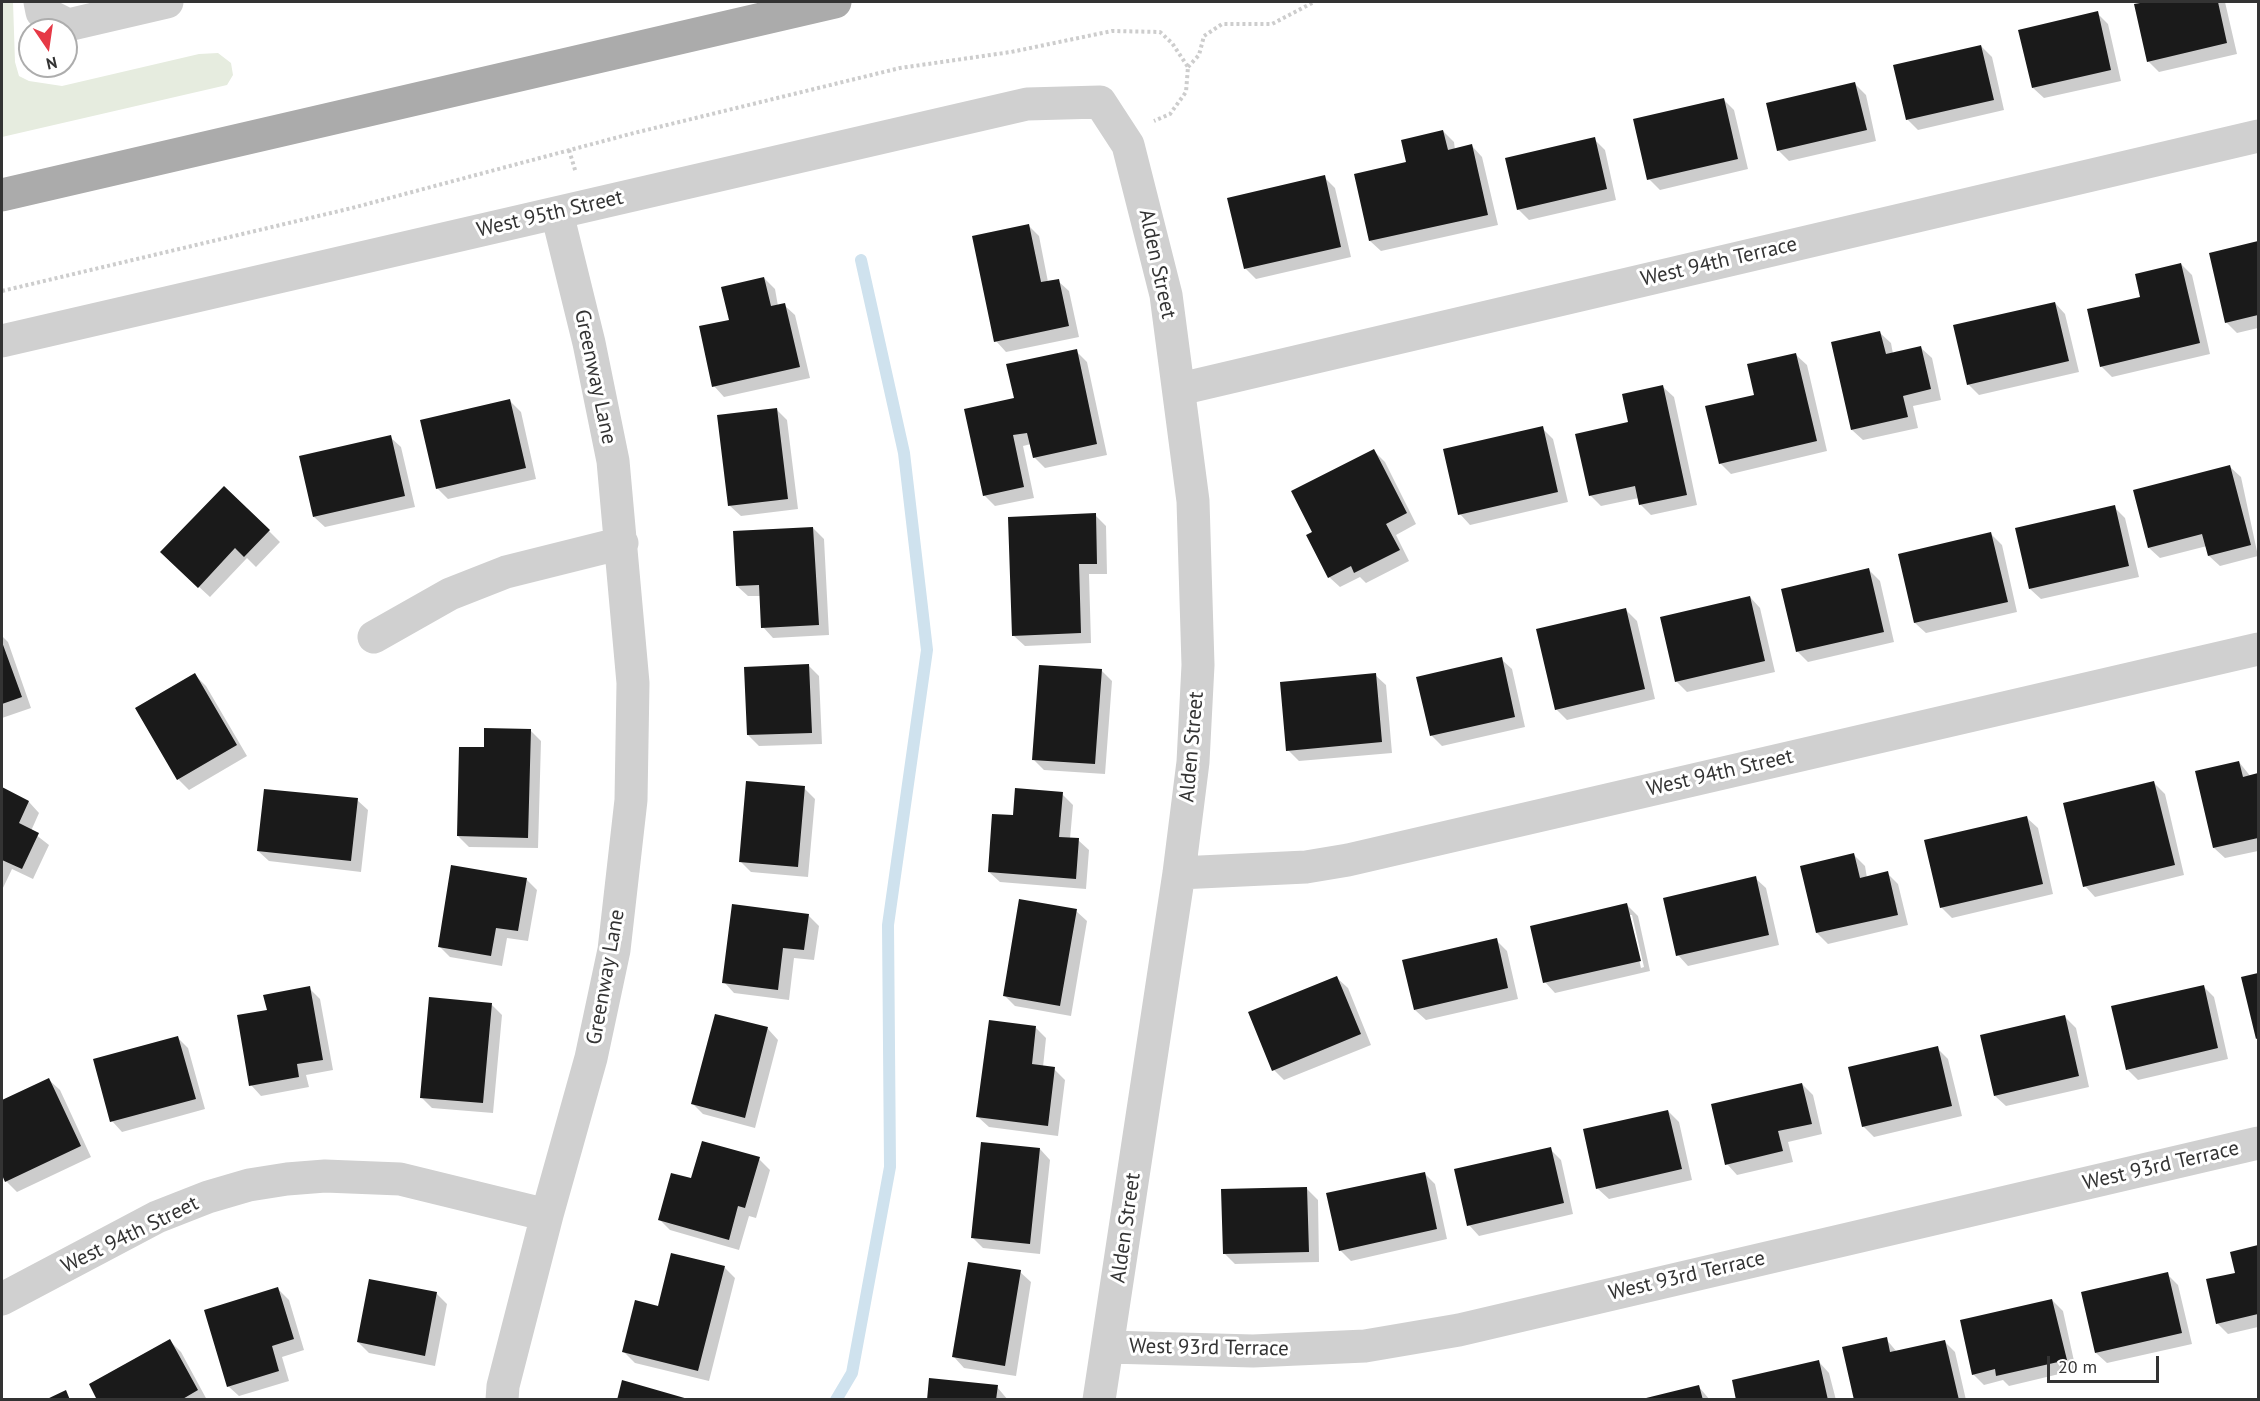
<!DOCTYPE html>
<style>
body{margin:0}
#map{position:relative;width:2260px;height:1401px;overflow:hidden;background:#fff;font-family:"PT Sans",sans-serif}
canvas{display:block}
.frame{position:absolute;inset:0;border:3px solid #333;pointer-events:none}
.north{position:absolute;left:18px;top:18px;width:60px;height:60px;box-sizing:border-box;background:#fff;border:2px solid #adadad;border-radius:50%;rotate:167deg;font-size:16px;font-weight:700;line-height:24px;text-align:center;color:#333}
.north::after{content:'';display:block;margin:auto;width:21px;height:27px;background:#e63946;clip-path:polygon(50% 0,100% 100%,50% 72%,0 100%)}
.scale{position:absolute;left:2047px;top:1356px;width:112px;height:27px;box-sizing:border-box;border:3px solid #333;border-top:0;padding-left:8px;font-size:18px;line-height:21px;white-space:nowrap;color:#333;-webkit-text-stroke:4px #fff;paint-order:stroke}
</style>
<div id="map">
<canvas width="2260" height="1401"></canvas>
<div class="frame"></div>
<div class="north">N</div>
<div class="scale">20 m</div>
</div>
<script>
const c = document.querySelector('canvas').getContext('2d');
c.lineJoin = 'round';
function fill(path, color) {
  c.fillStyle = color;
  c.fill(path, 'evenodd');
}
function shape(rows) {
  const path = new Path2D();
  for (const r of rows) {
    path.moveTo(r[0], r[1]);
    for (let i = 2; i < r.length; i += 2) path.lineTo(r[i], r[i + 1]);
  }
  return path;
}
function strokePath(path, color, width, dash) {
  c.strokeStyle = color;
  c.lineWidth = width;
  c.lineCap = dash ? 'butt' : 'round';
  c.setLineDash(dash || []);
  c.stroke(path);
}
function drawText(font, color, halo, rows, align = 'center') {
  c.font = font + ' "PT Sans",sans-serif';
  c.lineWidth = 6;
  c.setLineDash([]);
  c.textBaseline = 'middle';
  c.strokeStyle = halo;
  c.fillStyle = color;
  for (const [text, x, y, turn = 0] of rows) {
    c.save();
    c.translate(x, y);
    c.rotate((+turn || 0) * Math.PI / 180);
    c.textAlign = isNaN(turn) ? turn : align;
    if (halo) c.strokeText(text, 0, 0);
    c.fillText(text, 0, 0);
    c.restore();
  }
}
fill(shape([
 [2,2,13,2,15,62,19,76,29,81,62,86,199,54,218,53,231,63,233,75,227,85,2,137]
]), '#e6ecdf');
fill(shape([
 [2153,2,2225,2,2237,54,2159,72,2148,61,2135,6],
 [2097,13,2108,24,2121,81,2044,98,2033,88],
 [1981,46,1992,57,2004,110,1918,130,1907,119],
 [1855,84,1866,95,1876,141,1789,161,1778,150],
 [1723,99,1734,110,1748,169,1660,190,1649,179],
 [1443,131,1454,142,1455,150,1472,146,1482,157,1498,225,1381,251,1370,241,1408,163],
 [1594,139,1605,150,1616,200,1529,220,1518,209],
 [1324,177,1335,188,1351,257,1256,279,1245,268],
 [1028,225,1039,236,1048,282,1058,281,1069,291,1079,337,1006,352,996,341],
 [2258,243,2258,328,2237,333,2226,322,2210,254],
 [2181,264,2192,275,2210,354,2112,377,2101,366,2142,298],
 [764,278,775,289,778,306,784,305,795,315,810,378,724,397,714,386,731,321],
 [2055,303,2065,314,2079,372,1979,395,1968,384],
 [1880,333,1891,343,1893,354,1921,348,1932,358,1941,400,1913,406,1918,428,1863,440,1852,430],
 [1076,351,1087,362,1107,455,1045,468,1034,457,1031,444,1023,446,1034,498,995,506,984,495,1015,399],
 [1796,355,1807,365,1827,451,1731,474,1720,463],
 [1663,387,1674,397,1697,505,1651,515,1640,504,1639,498,1601,506,1590,495,1629,423],
 [510,401,521,412,536,479,448,499,437,488],
 [776,409,787,420,798,509,741,516,730,506],
 [1542,428,1553,439,1568,502,1470,525,1460,514],
 [390,437,401,447,415,507,325,527,314,517],
 [1374,451,1385,462,1416,524,1396,535,1409,561,1366,583,1360,577,1340,587,1329,577,1314,532],
 [2230,467,2241,477,2258,556,2220,566,2209,556,2207,546,2160,558,2149,548],
 [2114,507,2125,518,2139,577,2041,599,2030,589],
 [1095,515,1106,526,1107,574,1089,574,1091,643,1025,646,1014,636],
 [813,528,824,539,829,635,773,638,763,627,761,596,748,596,737,586],
 [269,531,280,542,256,567,247,558,210,597,173,563],
 [1991,534,2002,545,2017,612,1926,633,1915,623,1900,555],
 [1869,570,1880,581,1894,642,1808,662,1797,651],
 [1750,597,1760,608,1775,672,1687,692,1676,681],
 [1626,610,1637,621,1655,699,1567,720,1556,709],
 [2,636,8,642,31,708,2,718],
 [1501,659,1512,669,1525,727,1442,746,1432,736,1418,678],
 [808,665,819,676,822,744,759,746,748,735],
 [1101,670,1112,681,1105,774,1044,770,1033,759],
 [195,675,206,686,247,756,189,790,178,779,137,709],
 [1375,675,1386,685,1392,753,1299,761,1288,750],
 [530,730,541,741,538,848,469,847,458,836,485,749],
 [2239,762,2251,777,2258,775,2258,851,2225,858,2214,848],
 [2154,783,2165,794,2184,875,2095,897,2085,886],
 [804,788,815,799,808,877,751,872,740,861],
 [2,789,29,802,39,813,31,831,49,845,33,879,12,869,2,890],
 [1062,794,1073,805,1070,839,1078,840,1089,850,1086,889,1000,882,989,872,1014,817],
 [357,800,368,810,361,872,269,861,258,851],
 [2027,818,2038,828,2053,894,1952,918,1941,907],
 [1854,855,1865,866,1867,878,1887,873,1898,884,1908,925,1828,944,1817,933,1802,867],
 [1755,878,1766,888,1779,945,1688,966,1678,955],
 [526,879,537,890,528,941,507,938,502,966,450,957,439,946],
 [1627,905,1638,916,1650,971,1555,993,1545,982],
 [1629,915,1632,915,1644,967,1641,968],
 [1076,911,1087,921,1071,1016,1015,1006,1004,995],
 [808,915,819,926,814,960,794,958,789,1000,734,993,724,982],
 [1496,940,1507,951,1518,999,1426,1020,1415,1010],
 [2258,974,2258,1040,2243,978],
 [1337,978,1348,988,1371,1045,1284,1080,1274,1070],
 [2203,986,2214,997,2228,1059,2138,1080,2127,1069],
 [309,988,320,999,333,1070,306,1075,309,1087,261,1096,251,1085,268,1011],
 [492,1005,502,1015,493,1113,432,1108,421,1097],
 [716,1015,768,1029,778,1040,755,1128,703,1114,692,1103],
 [2065,1017,2076,1028,2089,1087,2006,1106,1995,1096],
 [1036,1028,1046,1038,1043,1067,1054,1069,1065,1080,1058,1136,989,1127,978,1117],
 [178,1038,188,1048,205,1109,122,1132,112,1121],
 [1937,1048,1948,1059,1962,1116,1874,1137,1863,1126],
 [49,1080,60,1090,91,1157,17,1192,6,1181,2,1171,2,1102],
 [1802,1084,1813,1095,1822,1134,1788,1142,1793,1162,1737,1175,1727,1164],
 [1668,1111,1679,1122,1692,1180,1609,1199,1598,1189],
 [1040,1149,1050,1160,1040,1254,983,1248,972,1237],
 [1550,1149,1561,1160,1573,1214,1479,1236,1469,1225],
 [759,1159,770,1170,756,1218,749,1216,739,1250,670,1230,660,1220],
 [1424,1173,1435,1184,1447,1239,1351,1261,1340,1250],
 [1307,1189,1318,1200,1319,1262,1235,1264,1224,1253],
 [2258,1247,2258,1327,2228,1334,2217,1323,2237,1274,2232,1253],
 [724,1267,735,1278,709,1381,635,1363,624,1352,659,1308],
 [1020,1272,1031,1282,1016,1376,964,1368,954,1357],
 [2167,1274,2178,1285,2192,1344,2107,1363,2096,1353],
 [278,1289,289,1300,304,1350,282,1357,289,1381,239,1396,228,1386],
 [436,1293,447,1304,435,1366,369,1353,358,1342],
 [2052,1300,2063,1311,2076,1370,2009,1386,2003,1380,1984,1385,1973,1374],
 [1886,1339,1897,1352,1944,1341,1955,1352,1966,1400,1855,1400],
 [170,1341,181,1352,207,1400,99,1400],
 [1819,1362,1829,1373,1836,1400,1738,1400],
 [997,1387,1008,1400,928,1400],
 [1699,1387,1710,1400,1645,1400]
]), '#0003');
strokePath(shape([
 [836,1400,852,1373,890,1167,888,925,927,650,904,453,861,260]
]), '#cfe2ee', 12);
fill(shape([
 [2146,2,2218,2,2227,43,2147,62,2134,4],
 [2098,11,2111,70,2032,88,2018,30],
 [1981,45,1994,100,1906,120,1893,65],
 [1855,82,1867,130,1777,151,1766,103],
 [1724,98,1738,159,1647,180,1633,119],
 [1443,130,1448,150,1472,144,1488,215,1369,241,1354,174,1406,162,1401,140],
 [1595,137,1607,189,1517,210,1505,158],
 [1325,175,1341,247,1244,269,1227,198],
 [1029,224,1041,282,1059,279,1069,326,994,342,972,236],
 [2258,241,2258,315,2225,323,2209,253],
 [2181,263,2200,343,2100,367,2087,309,2140,297,2135,274],
 [764,277,771,306,785,303,800,367,712,387,699,326,729,320,721,287],
 [2055,302,2069,361,1967,385,1953,325],
 [1880,331,1886,354,1921,346,1931,389,1903,396,1908,417,1851,430,1831,342],
 [1077,349,1097,444,1033,458,1027,433,1013,435,1024,487,983,496,964,409,1014,398,1006,364],
 [1796,353,1817,441,1719,464,1705,406,1754,395,1747,364],
 [1663,385,1687,495,1639,505,1635,486,1589,496,1575,434,1628,422,1622,394],
 [510,399,526,468,436,489,420,420],
 [777,408,788,499,728,506,717,415],
 [1543,426,1558,492,1458,515,1443,449],
 [391,435,405,496,313,517,299,456],
 [1374,449,1407,513,1386,524,1400,550,1354,573,1351,566,1328,578,1306,535,1312,532,1291,491],
 [2230,465,2251,545,2208,556,2202,534,2148,548,2133,490],
 [224,486,270,530,244,557,235,548,198,588,160,552],
 [2115,505,2129,566,2029,589,2015,528],
 [1096,513,1097,564,1079,564,1081,633,1012,636,1008,517],
 [813,527,819,625,761,628,759,585,736,586,733,531],
 [1991,532,2008,602,1914,623,1898,554],
 [1869,568,1884,632,1796,652,1781,589],
 [1750,596,1765,661,1675,682,1660,617],
 [1626,608,1645,689,1555,710,1536,629],
 [2,642,22,697,2,704],
 [1502,657,1515,717,1430,736,1416,677],
 [809,664,812,733,747,735,744,667],
 [1039,665,1102,669,1095,764,1032,760],
 [195,673,237,745,177,780,135,708],
 [1376,673,1382,742,1286,751,1280,682],
 [484,728,531,729,528,838,457,836,459,747,484,747],
 [2239,761,2243,777,2258,773,2258,838,2213,848,2195,771],
 [746,781,805,786,798,867,739,862],
 [2154,781,2175,865,2083,887,2063,803],
 [2,787,29,801,19,823,39,833,22,869,2,860],
 [1015,788,1063,792,1059,837,1079,838,1076,879,988,872,992,814,1013,815],
 [264,789,358,798,351,861,257,851],
 [2027,816,2043,884,1940,908,1924,840],
 [1854,853,1860,878,1888,871,1898,915,1816,933,1800,866],
 [451,865,527,878,518,931,496,928,491,956,438,947],
 [1756,876,1769,935,1676,956,1663,898],
 [1019,899,1077,909,1060,1006,1003,996],
 [1627,903,1641,961,1543,983,1530,926],
 [732,904,809,914,804,950,783,948,778,990,722,983],
 [1497,938,1508,988,1414,1010,1402,960],
 [2258,973,2258,1038,2256,1039,2241,977],
 [1337,976,1361,1034,1272,1071,1248,1012],
 [2204,985,2218,1048,2126,1070,2111,1006],
 [310,986,323,1060,297,1064,299,1077,249,1086,237,1015,267,1010,263,995],
 [429,997,492,1003,483,1103,420,1098],
 [715,1014,768,1027,745,1118,691,1104],
 [2065,1015,2079,1076,1994,1096,1980,1035],
 [989,1020,1036,1026,1032,1064,1055,1067,1048,1126,976,1117],
 [178,1036,196,1099,110,1122,93,1059],
 [1938,1046,1952,1106,1862,1127,1848,1067],
 [49,1078,81,1146,5,1182,2,1175,2,1100],
 [1802,1083,1812,1124,1778,1131,1783,1151,1725,1165,1711,1104],
 [1668,1110,1682,1169,1596,1189,1583,1129],
 [702,1141,760,1157,745,1208,738,1206,729,1240,658,1220,671,1173,691,1178],
 [981,1142,1040,1148,1030,1244,971,1238],
 [1551,1147,1564,1203,1467,1226,1454,1169],
 [1425,1172,1437,1229,1339,1251,1326,1193],
 [1307,1187,1309,1252,1223,1254,1221,1189],
 [2258,1245,2258,1314,2216,1324,2206,1279,2235,1273,2230,1252],
 [671,1253,725,1266,698,1371,622,1352,635,1300,658,1306],
 [968,1262,1021,1270,1005,1366,952,1357],
 [2168,1272,2182,1333,2095,1353,2081,1292],
 [369,1279,437,1292,425,1356,357,1342],
 [278,1287,294,1339,272,1346,279,1371,227,1387,204,1310],
 [2052,1299,2067,1360,1996,1376,1995,1369,1972,1375,1960,1320],
 [1887,1337,1890,1352,1945,1340,1959,1400,1854,1400,1842,1347],
 [170,1339,198,1390,181,1400,97,1400,89,1384],
 [1819,1360,1828,1400,1736,1400,1732,1380],
 [929,1378,998,1385,996,1400,927,1400],
 [622,1380,688,1399,688,1400,617,1400],
 [1699,1385,1703,1400,1642,1400,1642,1399],
 [66,1390,70,1400,45,1400]
]), '#1a1a1a');
strokePath(shape([
 [1188,67,1199,55,1204,36,1222,24,1272,24,1314,2],
 [569,150,576,173],
 [2,291,352,208,630,134,900,68,1011,52,1112,31,1160,32,1172,43,1188,67,1186,92,1170,114,1154,121]
]), '#cdcdcd', 4, [3, 3]);
strokePath(shape([
 [40,2,42,12,68,25,167,2],
 [2,341,1027,104,1100,102,1128,145,1166,295,1193,501,1198,665,1193,762,1179,873,1099,1400],
 [1180,389,2258,136],
 [374,637,450,594,506,572,622,543],
 [1179,873,1306,867,1348,860,2258,649],
 [2,1299,157,1217,208,1197,249,1185,287,1179,325,1176,400,1179,547,1215],
 [1109,1347,1253,1351,1365,1346,1459,1330,2258,1143],
 [502,1400,503,1386,547,1215,591,1058,614,950,631,800,633,683,613,461,589,343,557,213]
]), '#d0d0d0', 33);
strokePath(shape([
 [2,195,835,2]
]), '#ababab', 33);
drawText('21px', '#333', '#fff', [
 ["West 95th Street",550,214,-13],
 ["West 94th Terrace",1719,262,-13],
 ["Alden Street",1157,264,78],
 ["Greenway Lane",595,377,78],
 ["Alden Street",1192,747,-85],
 ["West 94th Street",1720,773,-13],
 ["Greenway Lane",606,977,-80],
 ["West 93rd Terrace",2161,1166,-13],
 ["Alden Street",1126,1228,-82],
 ["West 94th Street",130,1235,-26],
 ["West 93rd Terrace",1687,1276,-13],
 ["West 93rd Terrace",1209,1348,1]
]);
</script>
